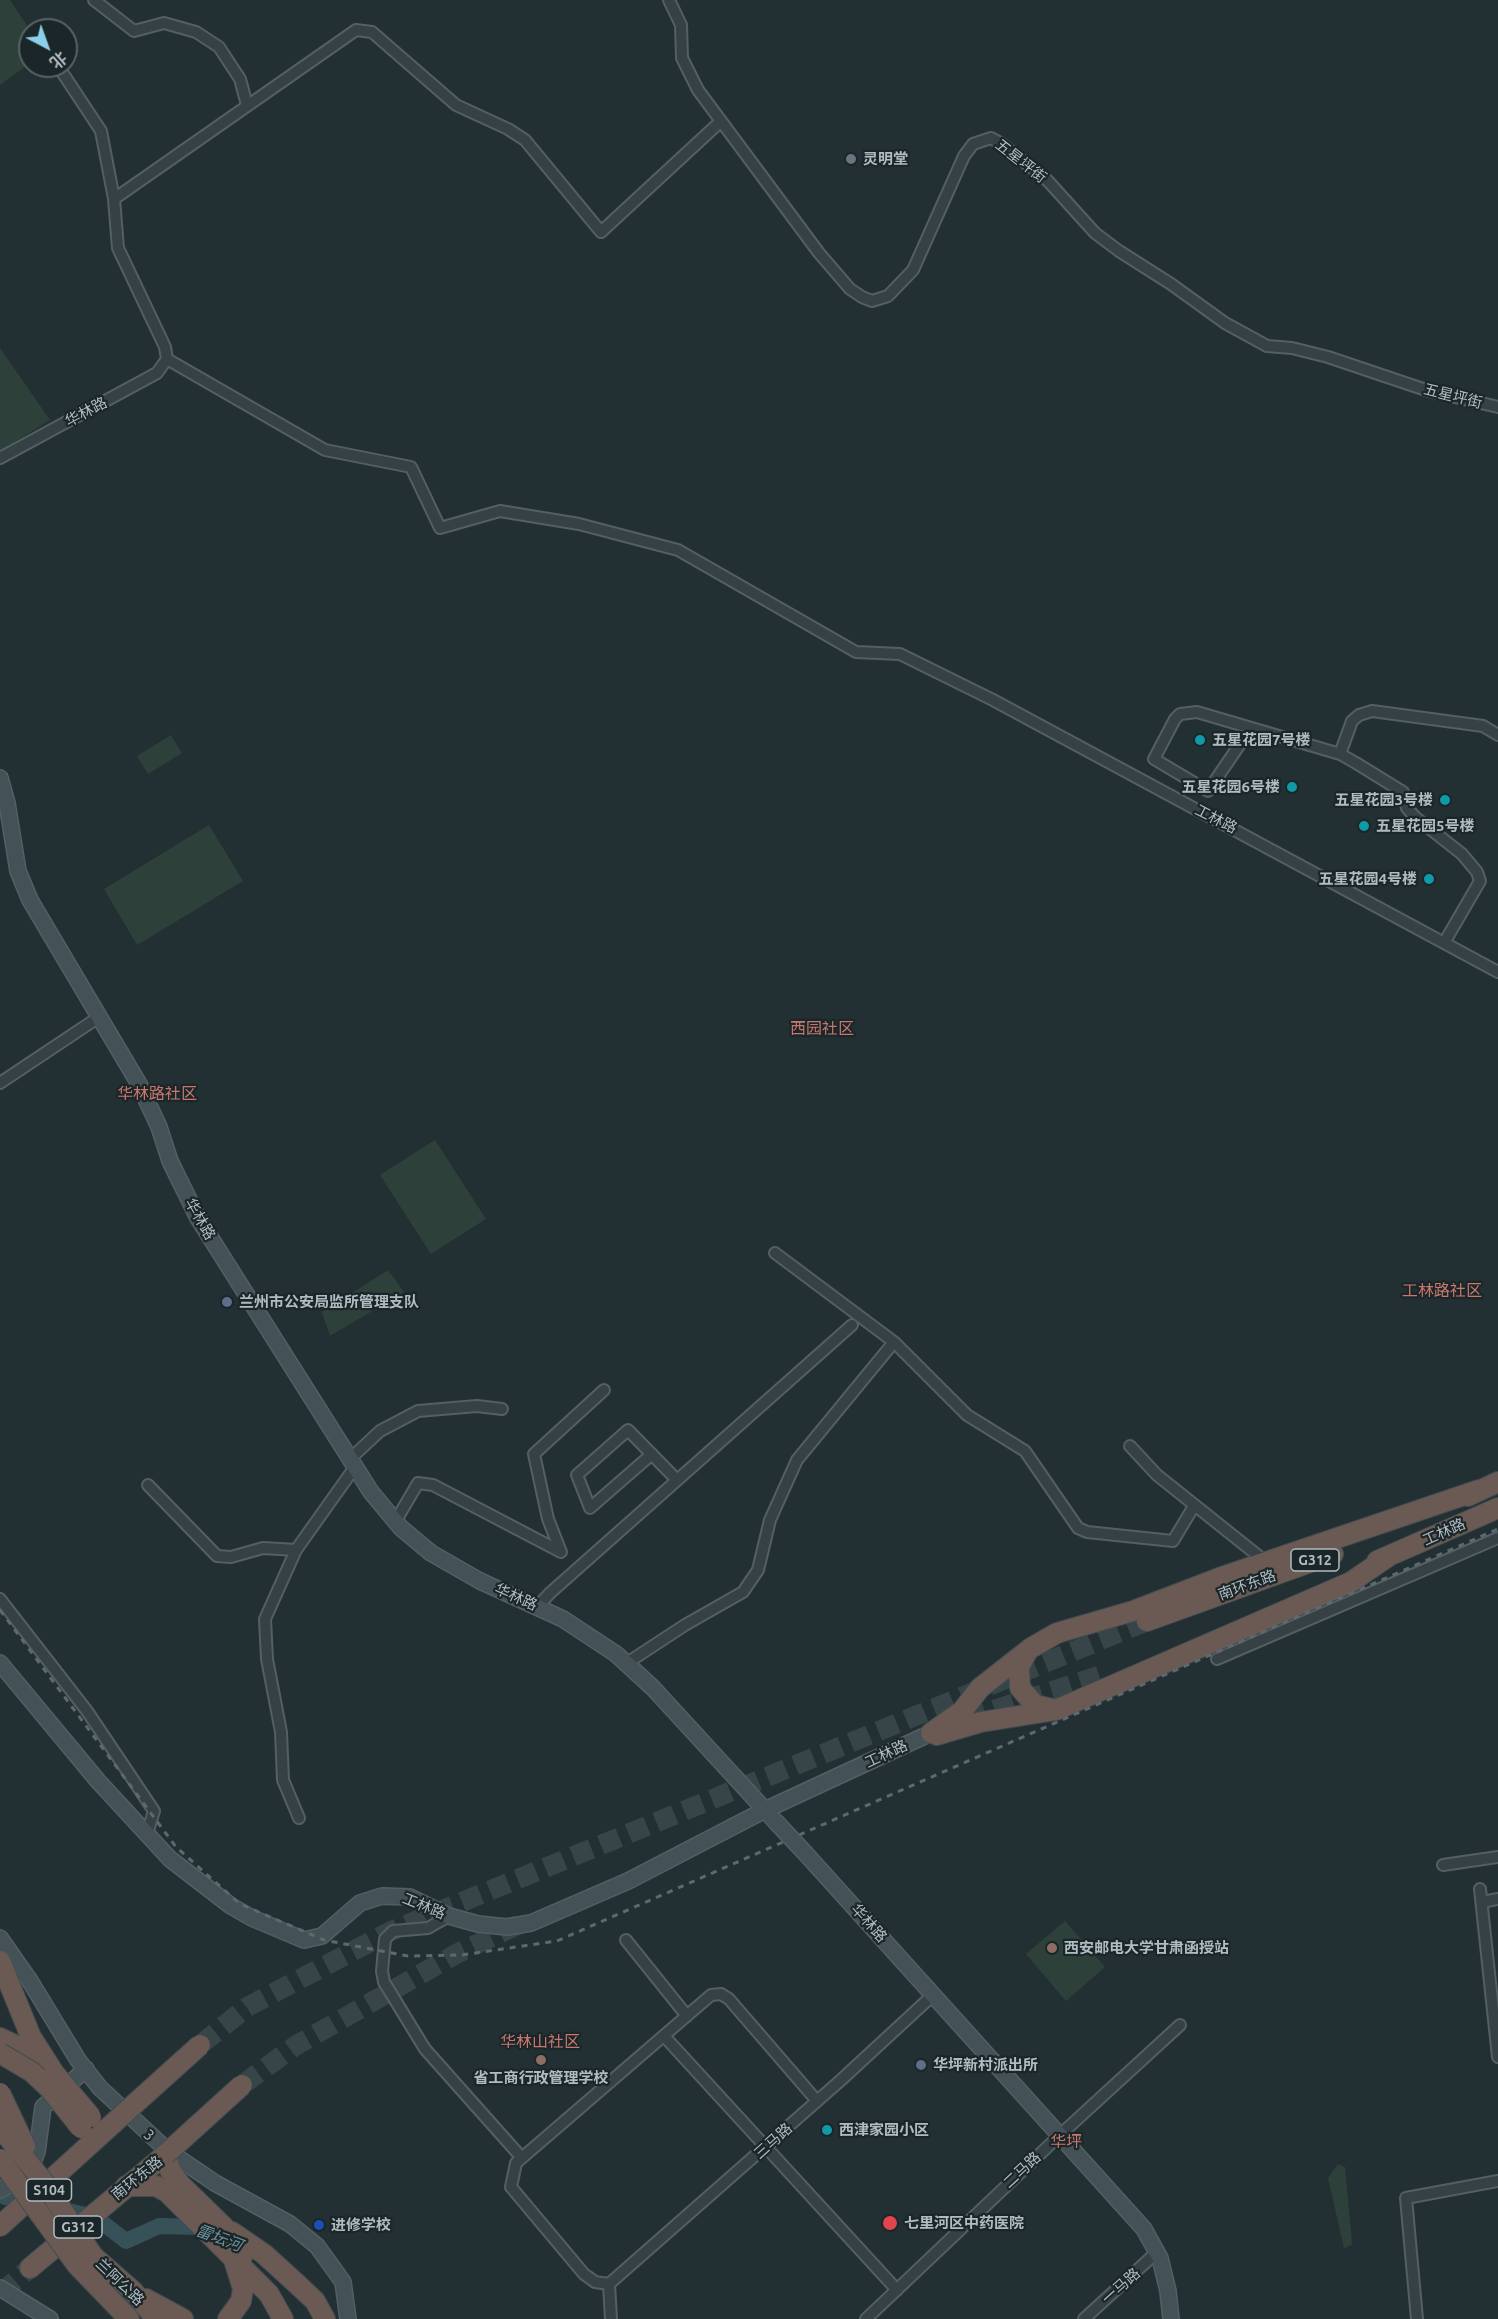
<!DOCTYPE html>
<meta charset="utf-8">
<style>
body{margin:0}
#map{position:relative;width:1498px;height:2319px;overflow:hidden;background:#223034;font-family:Ubuntu,"Noto Sans SC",sans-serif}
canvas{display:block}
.north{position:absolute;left:18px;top:18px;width:60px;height:60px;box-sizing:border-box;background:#1b2629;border:2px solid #576266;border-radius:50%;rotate:139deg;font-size:16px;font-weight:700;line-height:24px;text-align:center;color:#b0bcc2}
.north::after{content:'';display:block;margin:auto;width:21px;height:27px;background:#8ccfea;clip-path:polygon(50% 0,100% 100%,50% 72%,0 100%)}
</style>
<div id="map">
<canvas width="1498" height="2319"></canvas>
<div class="north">北</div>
</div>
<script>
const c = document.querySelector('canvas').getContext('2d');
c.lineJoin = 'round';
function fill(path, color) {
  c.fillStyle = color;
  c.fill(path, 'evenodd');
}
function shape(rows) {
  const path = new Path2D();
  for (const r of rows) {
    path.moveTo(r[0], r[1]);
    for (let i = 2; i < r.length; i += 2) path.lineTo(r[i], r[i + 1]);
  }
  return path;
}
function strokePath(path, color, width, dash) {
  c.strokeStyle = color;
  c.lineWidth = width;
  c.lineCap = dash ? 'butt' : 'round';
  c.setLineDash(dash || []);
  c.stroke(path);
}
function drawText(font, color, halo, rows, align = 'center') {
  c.font = font + ' Ubuntu,"Noto Sans SC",sans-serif';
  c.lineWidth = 4.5;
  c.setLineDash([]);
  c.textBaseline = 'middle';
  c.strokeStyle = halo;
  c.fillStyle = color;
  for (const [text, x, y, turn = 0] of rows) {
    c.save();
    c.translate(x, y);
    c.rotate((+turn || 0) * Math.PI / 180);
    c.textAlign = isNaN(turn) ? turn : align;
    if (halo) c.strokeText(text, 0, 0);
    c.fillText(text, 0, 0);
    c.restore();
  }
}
fill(shape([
 [0,0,10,0,30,30,30,63,0,85],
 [0,348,50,420,0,451],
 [171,735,182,753,148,774,137,756],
 [209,825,243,881,137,945,104,889],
 [435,1140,486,1219,431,1254,380,1175],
 [388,1270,404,1292,330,1336,322,1312],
 [1065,1921,1105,1967,1066,2001,1026,1954],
 [1338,2164,1345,2167,1351,2232,1352,2245,1344,2248,1328,2178]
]), '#2d4039');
strokePath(shape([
 [0,2189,5,2197,95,2217,126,2241,159,2226,198,2227,209,2231]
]), '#375159', 16);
strokePath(shape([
 [966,1719,1105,1674],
 [200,2045,247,2007,391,1931,1147,1621],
 [242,2085,295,2046,456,1954,522,1923],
 [0,2294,30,2268]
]), '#374549', 20, [20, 10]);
const street = shape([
 [94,0,134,31,164,23,196,32,219,47,240,79,247,105],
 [669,0,681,25,682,58,698,90,819,253,850,289,862,297,872,301,888,296,913,270,964,156,973,144,991,138,1002,144,1048,181,1095,233,1119,251,1171,284,1225,323,1267,346,1292,348,1328,357,1429,391,1498,407],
 [58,66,101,131,114,199],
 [720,122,601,232,525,140,508,129,456,105,372,32,356,30,114,199,118,248,165,347,167,359,325,450,411,467,440,528,500,511,579,524,678,550,856,652,900,654,993,700,1498,972],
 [0,458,157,373,167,359],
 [1251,728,1208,791,1154,759,1175,719,1180,714,1197,712,1340,754,1356,763,1403,792,1407,808,1415,817,1462,854,1477,872,1480,881,1444,943],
 [1340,754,1352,721,1359,715,1372,711,1483,726,1498,735],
 [0,1083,99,1017],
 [775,1253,894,1342,967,1415,1025,1451,1078,1528,1087,1532,1173,1541,1194,1506],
 [1130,1446,1157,1475,1266,1562],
 [652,1454,590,1508,577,1475,628,1430,677,1480],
 [350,1459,380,1431,418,1411,477,1406,502,1409],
 [148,1485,217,1556,231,1557,263,1548,296,1550],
 [395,1522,418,1483,433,1485,561,1552,548,1519,534,1454,604,1390],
 [0,1599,87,1711,154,1811,147,1834],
 [538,1606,550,1593,852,1325],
 [1217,1659,1498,1538],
 [627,1663,685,1625,743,1592,758,1570,770,1520,797,1460,894,1342],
 [299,1818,283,1780,281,1732,267,1659,265,1619,296,1550,355,1467],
 [1443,1865,1498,1857],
 [1480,1889,1498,2057],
 [1482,1902,1498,1899],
 [449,1916,428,1928,393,1931,385,1939,382,1971,384,1982,425,2049,522,2158],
 [626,1940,687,2016],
 [664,2036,897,2290],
 [609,2284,595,2282,584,2274,511,2187,516,2163,711,1995,721,1994,729,1999,817,2101],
 [609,2284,841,2080,933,1995],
 [609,2284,611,2319],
 [866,2319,1060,2135,1180,2025],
 [1084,2319,1157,2252],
 [1417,2319,1406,2198,1498,2181]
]);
const secondary = shape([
 [0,778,7,803,18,871,30,900,139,1084,159,1127,170,1161,198,1218,371,1492,401,1528,431,1553,480,1581,563,1619,616,1654,653,1688,776,1822],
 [0,1663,98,1781,170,1859,231,1906,252,1918,304,1940,322,1936,360,1903,382,1896,410,1897,449,1916,478,1924,507,1927,531,1923,628,1881,765,1810,931,1733],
 [806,1854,1144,2229,1160,2258,1168,2291,1171,2319],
 [0,1938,30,1981,78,2060,100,2088,168,2151,215,2183,290,2224,317,2246,343,2282,348,2319],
 [0,2190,23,2177,31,2167,37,2152,43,2107,86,2069],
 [0,2288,50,2319]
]);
const highway = shape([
 [1468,1496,1498,1482],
 [1377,1561,1498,1508],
 [1147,1621,1333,1554],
 [1027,1652,1019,1667,1020,1688,1035,1705,1052,1709],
 [931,1733,962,1711,980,1688,1031,1648,1057,1633,1133,1611,1219,1578,1479,1490],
 [937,1735,981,1722,1056,1710,1351,1582,1389,1556],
 [0,1961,31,2037,54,2073],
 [0,2038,27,2051,42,2063],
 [166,2154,170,2170,179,2183,226,2229,243,2255],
 [126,2186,156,2186,167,2192,269,2294,283,2319],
 [0,2226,119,2118],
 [232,2232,264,2254,297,2284,315,2301,325,2319],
 [93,2256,133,2291,156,2319],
 [77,2265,129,2319],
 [30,2268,166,2154],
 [146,2299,183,2319],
 [228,2319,241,2301,243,2289,234,2260]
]);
strokePath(street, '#535f63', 14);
strokePath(secondary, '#535f63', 18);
strokePath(highway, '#404c50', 22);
strokePath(street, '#354145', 10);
strokePath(secondary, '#445257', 15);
strokePath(highway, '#6a5a53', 20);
strokePath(shape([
 [0,1610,176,1847,240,1904,324,1940,408,1956,462,1955,557,1941,1498,1529]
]), '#5c696f', 3, [6, 6]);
const secondaryBridge = shape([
 [776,1822,806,1854]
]);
const highwayBridge = shape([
 [0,2053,32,2072,50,2089,81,2128],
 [54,2073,91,2117],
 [0,2093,25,2146],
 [119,2118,200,2045],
 [0,2127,42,2180,93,2256],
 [166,2154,242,2085],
 [0,2159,77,2265]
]);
strokePath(secondaryBridge, '#535f63', 18, []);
strokePath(highwayBridge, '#404c50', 22, []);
strokePath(secondaryBridge, '#445257', 15);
strokePath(highwayBridge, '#6a5a53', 20);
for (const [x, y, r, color] of [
 [851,159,6,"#6b7280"],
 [1200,740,6,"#0f9aa8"],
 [1292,787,6,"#0f9aa8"],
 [1445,800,6,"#0f9aa8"],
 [1364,826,6,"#0f9aa8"],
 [1429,879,6,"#0f9aa8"],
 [227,1302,6,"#5c6f8a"],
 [1052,1948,6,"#8d6e63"],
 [541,2060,6,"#8d6e63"],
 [921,2065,6,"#5c6f8a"],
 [827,2130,6,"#0f9aa8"],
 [890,2223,8,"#e0444e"],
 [319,2225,6,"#1a4fb4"]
]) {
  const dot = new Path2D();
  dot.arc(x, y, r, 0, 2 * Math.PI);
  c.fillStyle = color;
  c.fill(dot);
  strokePath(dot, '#1b2629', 2);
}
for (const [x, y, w] of [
 [1315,1560,48],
 [49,2190,45],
 [78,2227,48]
]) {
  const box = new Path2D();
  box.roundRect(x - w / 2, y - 11, w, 22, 4.5);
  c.fillStyle = '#1b2629';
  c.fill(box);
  strokePath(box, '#b0bcc2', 1.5);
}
drawText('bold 14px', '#b0bcc2', null, [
 ["G312",1315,1560],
 ["S104",49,2190],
 ["G312",78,2227]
]);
drawText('bold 15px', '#b0bcc2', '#1b2629', [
 ["灵明堂",863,159],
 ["五星花园7号楼",1212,740],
 ["五星花园6号楼",1280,787,"right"],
 ["五星花园3号楼",1433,800,"right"],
 ["五星花园5号楼",1376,826],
 ["五星花园4号楼",1417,879,"right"],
 ["兰州市公安局监所管理支队",239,1302],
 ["西安邮电大学甘肃函授站",1064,1948],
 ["华坪新村派出所",933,2065],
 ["省工商行政管理学校",541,2078,"center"],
 ["西津家园小区",839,2130],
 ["七里河区中药医院",904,2223],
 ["进修学校",331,2225]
], 'left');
drawText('15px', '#b0bcc2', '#1b2629', [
 ["五星坪街",1021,161,38],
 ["五星坪街",1453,396,14],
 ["华林路",86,412,-28],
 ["工林路",1216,819,27],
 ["华林路",200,1219,60],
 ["工林路",1444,1532,-24],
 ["南环东路",1247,1585,-20],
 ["华林路",516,1597,24],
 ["工林路",886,1754,-25],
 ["工林路",424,1906,22],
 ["华林路",869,1923,48],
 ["3",149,2135,41],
 ["三马路",773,2141,-42],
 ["二马路",1022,2170,-43],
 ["南环东路",137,2178,-39],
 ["兰阿公路",120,2282,44],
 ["一马路",1121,2286,-42]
]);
drawText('16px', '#c8786f', '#1b2629', [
 ["西园社区",822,1029],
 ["华林路社区",157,1094],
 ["工林路社区",1442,1291],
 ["华林山社区",540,2042],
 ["华坪",1066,2142]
]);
drawText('italic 16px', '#6c919d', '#1b2629', [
 ["雷坛河",219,2238,20]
]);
</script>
